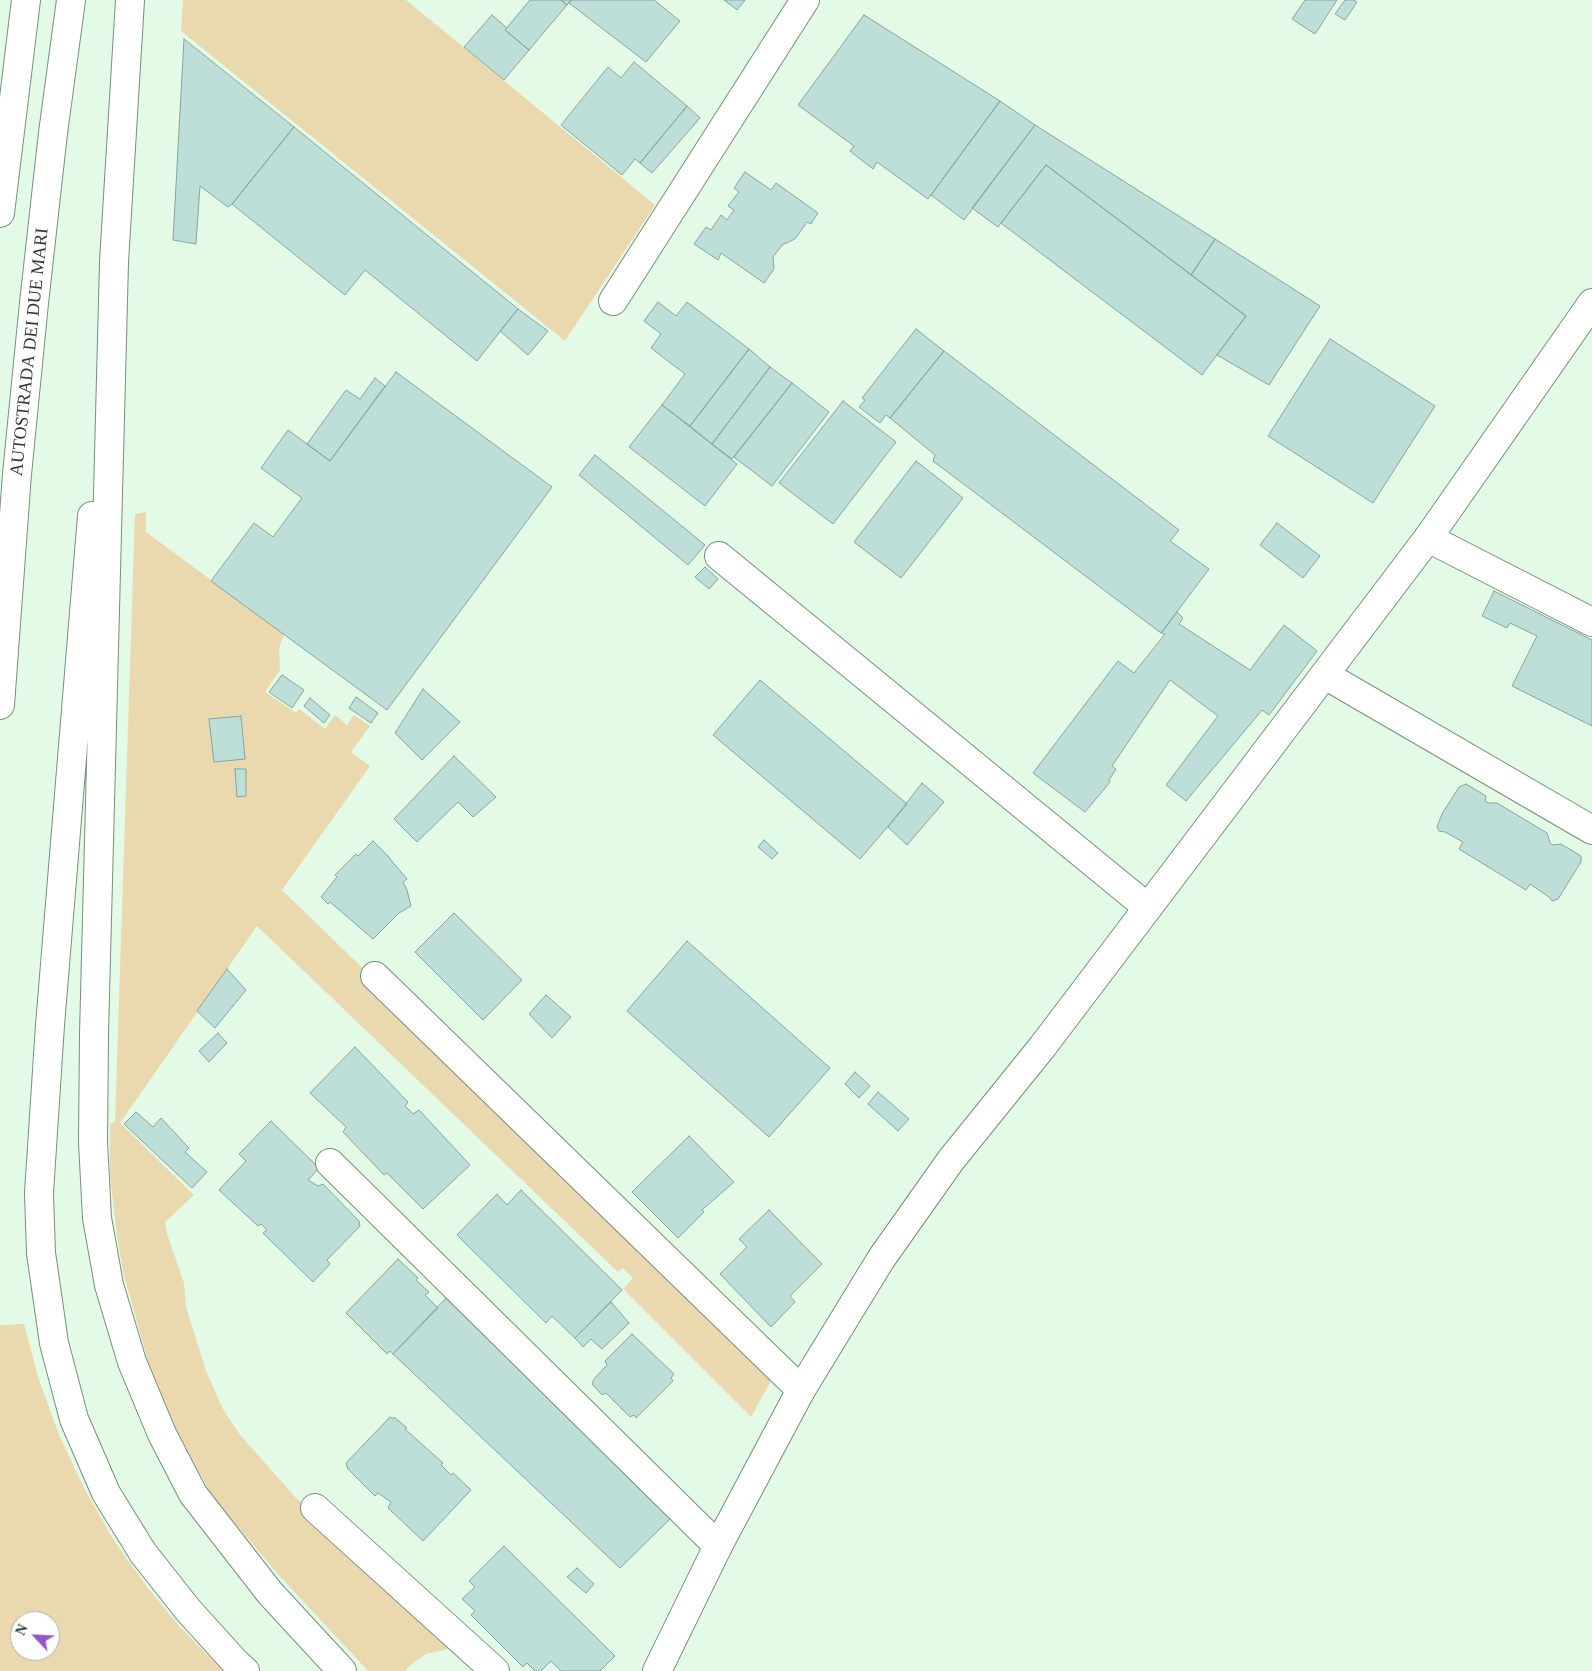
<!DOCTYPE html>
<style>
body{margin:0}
#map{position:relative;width:1592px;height:1671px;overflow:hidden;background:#e2fae6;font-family:Georgia,serif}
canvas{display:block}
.north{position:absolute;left:10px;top:1611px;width:50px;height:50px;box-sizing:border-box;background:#fff;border:1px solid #acb0ad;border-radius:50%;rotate:295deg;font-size:14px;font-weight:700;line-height:20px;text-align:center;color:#303931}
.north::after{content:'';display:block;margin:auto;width:18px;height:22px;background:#9655cb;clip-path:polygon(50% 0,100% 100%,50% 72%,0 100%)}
</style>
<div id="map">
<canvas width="1592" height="1671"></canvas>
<div class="north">N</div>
</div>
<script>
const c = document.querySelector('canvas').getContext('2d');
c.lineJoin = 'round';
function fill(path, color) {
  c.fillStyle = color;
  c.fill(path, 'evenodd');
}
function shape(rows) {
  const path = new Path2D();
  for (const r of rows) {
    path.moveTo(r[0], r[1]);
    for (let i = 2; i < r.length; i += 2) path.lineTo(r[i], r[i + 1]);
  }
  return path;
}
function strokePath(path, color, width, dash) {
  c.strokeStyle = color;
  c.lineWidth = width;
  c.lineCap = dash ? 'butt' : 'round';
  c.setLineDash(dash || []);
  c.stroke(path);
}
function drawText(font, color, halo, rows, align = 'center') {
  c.font = font + ' Georgia,serif';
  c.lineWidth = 4;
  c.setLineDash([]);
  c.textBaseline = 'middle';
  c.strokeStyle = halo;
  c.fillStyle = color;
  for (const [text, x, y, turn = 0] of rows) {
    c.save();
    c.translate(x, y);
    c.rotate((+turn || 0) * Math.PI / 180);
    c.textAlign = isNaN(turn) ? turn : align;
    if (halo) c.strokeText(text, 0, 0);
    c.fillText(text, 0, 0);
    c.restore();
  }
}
fill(shape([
 [183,0,406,0,655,205,565,341,181,31],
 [146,512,146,532,284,634,279,648,280,670,265,692,296,713,299,709,325,729,335,715,347,725,354,715,370,726,351,752,370,766,282,890,777,1370,751,1417,623,1289,633,1278,623,1268,618,1272,257,926,120,1123,194,1195,165,1222,167,1234,184,1283,186,1307,206,1371,223,1409,240,1435,296,1498,313,1512,448,1649,426,1654,410,1665,405,1671,368,1671,276,1572,212,1496,177,1431,151,1373,123,1271,117,1236,110,1175,110,1124,115,1122,135,514],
 [24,1324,39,1380,59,1435,84,1488,113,1539,147,1587,179,1626,223,1671,0,1671,0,1325],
 [20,1621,50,1621,50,1651,20,1651]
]), '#ead8af');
const building = shape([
 [530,0,561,0,567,5,529,50,505,30,530,0],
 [561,0,571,0,567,5,561,0],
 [572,0,654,0,680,21,646,62,569,3,572,0],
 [724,0,745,0,737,10,724,0],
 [1305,0,1337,0,1315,34,1292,19,1305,0],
 [1345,0,1354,0,1357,2,1345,20,1335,14,1345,0],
 [492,15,507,28,505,30,529,50,504,80,464,47,492,15],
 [864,15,1000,101,928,199,877,162,873,169,850,151,854,146,798,105,864,15],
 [184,39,294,127,232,204,228,207,200,186,196,244,173,240,184,39],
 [634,62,687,106,640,163,635,159,622,175,561,125,608,67,621,78,634,62],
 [1000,101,1035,125,964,220,931,195,1000,101],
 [687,106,700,118,652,173,640,163,687,106],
 [1035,125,1215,239,1191,275,1046,165,998,227,972,208,1035,125],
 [294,127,518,309,477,361,365,270,345,295,232,204,294,127],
 [1046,165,1246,316,1202,375,1001,223,1046,165],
 [745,172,771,190,776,183,818,213,811,224,807,222,795,239,782,245,773,257,774,269,764,283,721,253,718,260,694,244,706,227,711,230,721,215,727,220,734,210,728,206,739,192,734,188,745,172],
 [1215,239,1320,306,1269,385,1217,355,1246,316,1191,275,1215,239],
 [658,302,676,316,687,302,749,349,690,426,662,405,685,374,651,348,661,334,644,321,658,302],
 [518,309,548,331,528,355,500,331,518,309],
 [916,329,944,351,890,418,886,415,880,423,859,407,865,400,862,398,916,329],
 [1330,339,1435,406,1373,503,1268,436,1330,339],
 [749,349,770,367,712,444,690,426,749,349],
 [944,351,1179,530,1170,541,1209,569,1161,633,933,461,935,455,890,418,944,351],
 [770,367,792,383,732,459,712,444,770,367],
 [396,372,552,487,387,710,211,581,254,523,273,537,302,498,261,468,288,430,330,461,396,372],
 [375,378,385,386,330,461,307,444,346,390,360,399,375,378],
 [792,383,829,412,772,486,734,457,792,383],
 [843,401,896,442,833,524,779,483,843,401],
 [662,405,737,464,705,506,629,447,662,405],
 [595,455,705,545,688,565,579,475,595,455],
 [916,461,963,498,901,578,854,542,916,461],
 [1277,523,1320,556,1303,578,1260,545,1277,523],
 [705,567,718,579,709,589,695,577,705,567],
 [1494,591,1592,640,1592,726,1512,686,1537,636,1510,623,1507,628,1482,616,1494,591],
 [1177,612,1183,618,1179,624,1250,670,1284,625,1317,651,1269,715,1262,710,1186,801,1166,785,1218,716,1170,680,1112,766,1116,769,1109,780,1110,782,1085,812,1033,773,1118,661,1134,673,1165,634,1161,633,1177,612],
 [282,675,304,690,292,708,269,692,282,675],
 [760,680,907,804,860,859,713,735,760,680],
 [423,689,460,722,422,760,395,733,423,689],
 [356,697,378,713,371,723,349,708,356,697],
 [310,698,330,715,324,723,304,706,310,698],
 [241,716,245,759,214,762,209,719,241,716],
 [454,756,496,797,473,817,458,802,417,842,394,819,454,756],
 [235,769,246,769,246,796,237,797,235,769],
 [922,783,944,802,907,845,888,827,922,783],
 [1466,784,1486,796,1485,801,1489,803,1497,803,1547,833,1550,843,1553,845,1561,844,1581,856,1581,862,1558,899,1552,901,1549,897,1530,884,1526,890,1459,849,1463,842,1445,832,1439,831,1437,827,1442,814,1459,787,1466,784],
 [764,840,778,853,772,859,758,847,764,840],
 [373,841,390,858,390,859,407,879,403,882,407,890,411,906,399,913,373,939,330,902,328,904,321,897,337,877,335,875,356,854,358,856,373,841],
 [454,913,522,980,483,1020,415,952,454,913],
 [687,941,830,1068,769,1137,627,1011,687,941],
 [227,969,246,990,215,1028,197,1011,227,969],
 [546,995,571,1017,552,1038,529,1014,546,995],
 [218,1033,227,1043,209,1062,199,1051,218,1033],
 [355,1047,408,1102,405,1106,413,1114,419,1110,470,1165,423,1209,387,1173,384,1175,343,1132,346,1127,310,1093,355,1047],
 [855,1072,870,1086,859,1098,845,1084,855,1072],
 [878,1092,909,1119,898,1131,868,1104,878,1092],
 [136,1112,153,1127,161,1118,189,1148,185,1152,207,1172,192,1188,124,1124,136,1112],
 [271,1121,319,1168,308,1180,318,1186,323,1184,359,1221,360,1226,327,1260,330,1264,313,1282,263,1233,267,1230,261,1224,258,1226,219,1190,246,1161,239,1154,271,1121],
 [689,1136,734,1182,702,1210,704,1212,678,1238,632,1192,689,1136],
 [521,1190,622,1290,575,1338,552,1316,546,1323,457,1235,497,1194,507,1205,521,1190],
 [769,1210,822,1264,790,1296,795,1302,771,1327,720,1274,747,1247,739,1239,769,1210],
 [398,1259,418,1278,416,1280,429,1292,425,1295,438,1308,393,1354,390,1351,387,1354,346,1313,398,1259],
 [446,1298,673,1516,620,1568,393,1354,446,1298],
 [611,1302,629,1323,602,1349,591,1339,583,1347,575,1338,611,1302],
 [632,1334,674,1374,671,1378,673,1381,636,1418,634,1415,630,1417,606,1393,602,1395,592,1384,594,1379,607,1365,605,1361,632,1334],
 [390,1417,393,1419,394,1417,407,1428,405,1429,443,1463,441,1465,451,1475,453,1473,471,1490,423,1541,388,1508,391,1502,378,1493,375,1496,348,1469,346,1463,390,1417],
 [504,1546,615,1656,600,1671,561,1671,551,1661,541,1671,535,1671,527,1663,523,1667,471,1615,475,1611,462,1599,475,1587,469,1581,504,1546],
 [577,1568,594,1584,586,1593,567,1577,577,1568]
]);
fill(building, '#bedfd8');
strokePath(building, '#86a59f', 1);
const minor = shape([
 [613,301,805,0],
 [1428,538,1592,622],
 [719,556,1147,907],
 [1325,675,1592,830],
 [375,976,801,1390],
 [330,1163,718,1546],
 [315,1508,495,1671]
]);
const tertiary = shape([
 [657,1671,718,1546,801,1390,881,1259,951,1160,1043,1046,1428,538,1592,303]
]);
const motorway = shape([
 [130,0,114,262,94,1034,93,1142,97,1218,109,1285,132,1362,162,1434,193,1494,270,1593,342,1671],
 [0,213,26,0],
 [92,516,50,1025,39,1193,41,1253,54,1343,74,1419,106,1493,143,1553,188,1610,236,1663,245,1671],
 [0,705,17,474,34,303,53,133,71,0]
]);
strokePath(minor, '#798e7c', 30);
strokePath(tertiary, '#798e7c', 30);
strokePath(motorway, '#798e7c', 30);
strokePath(minor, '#fff', 28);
strokePath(tertiary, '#fff', 28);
strokePath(motorway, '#fff', 28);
drawText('18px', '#303931', '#fff', [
 ["AUTOSTRADA DEI DUE MARI",30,352,-84]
]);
</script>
